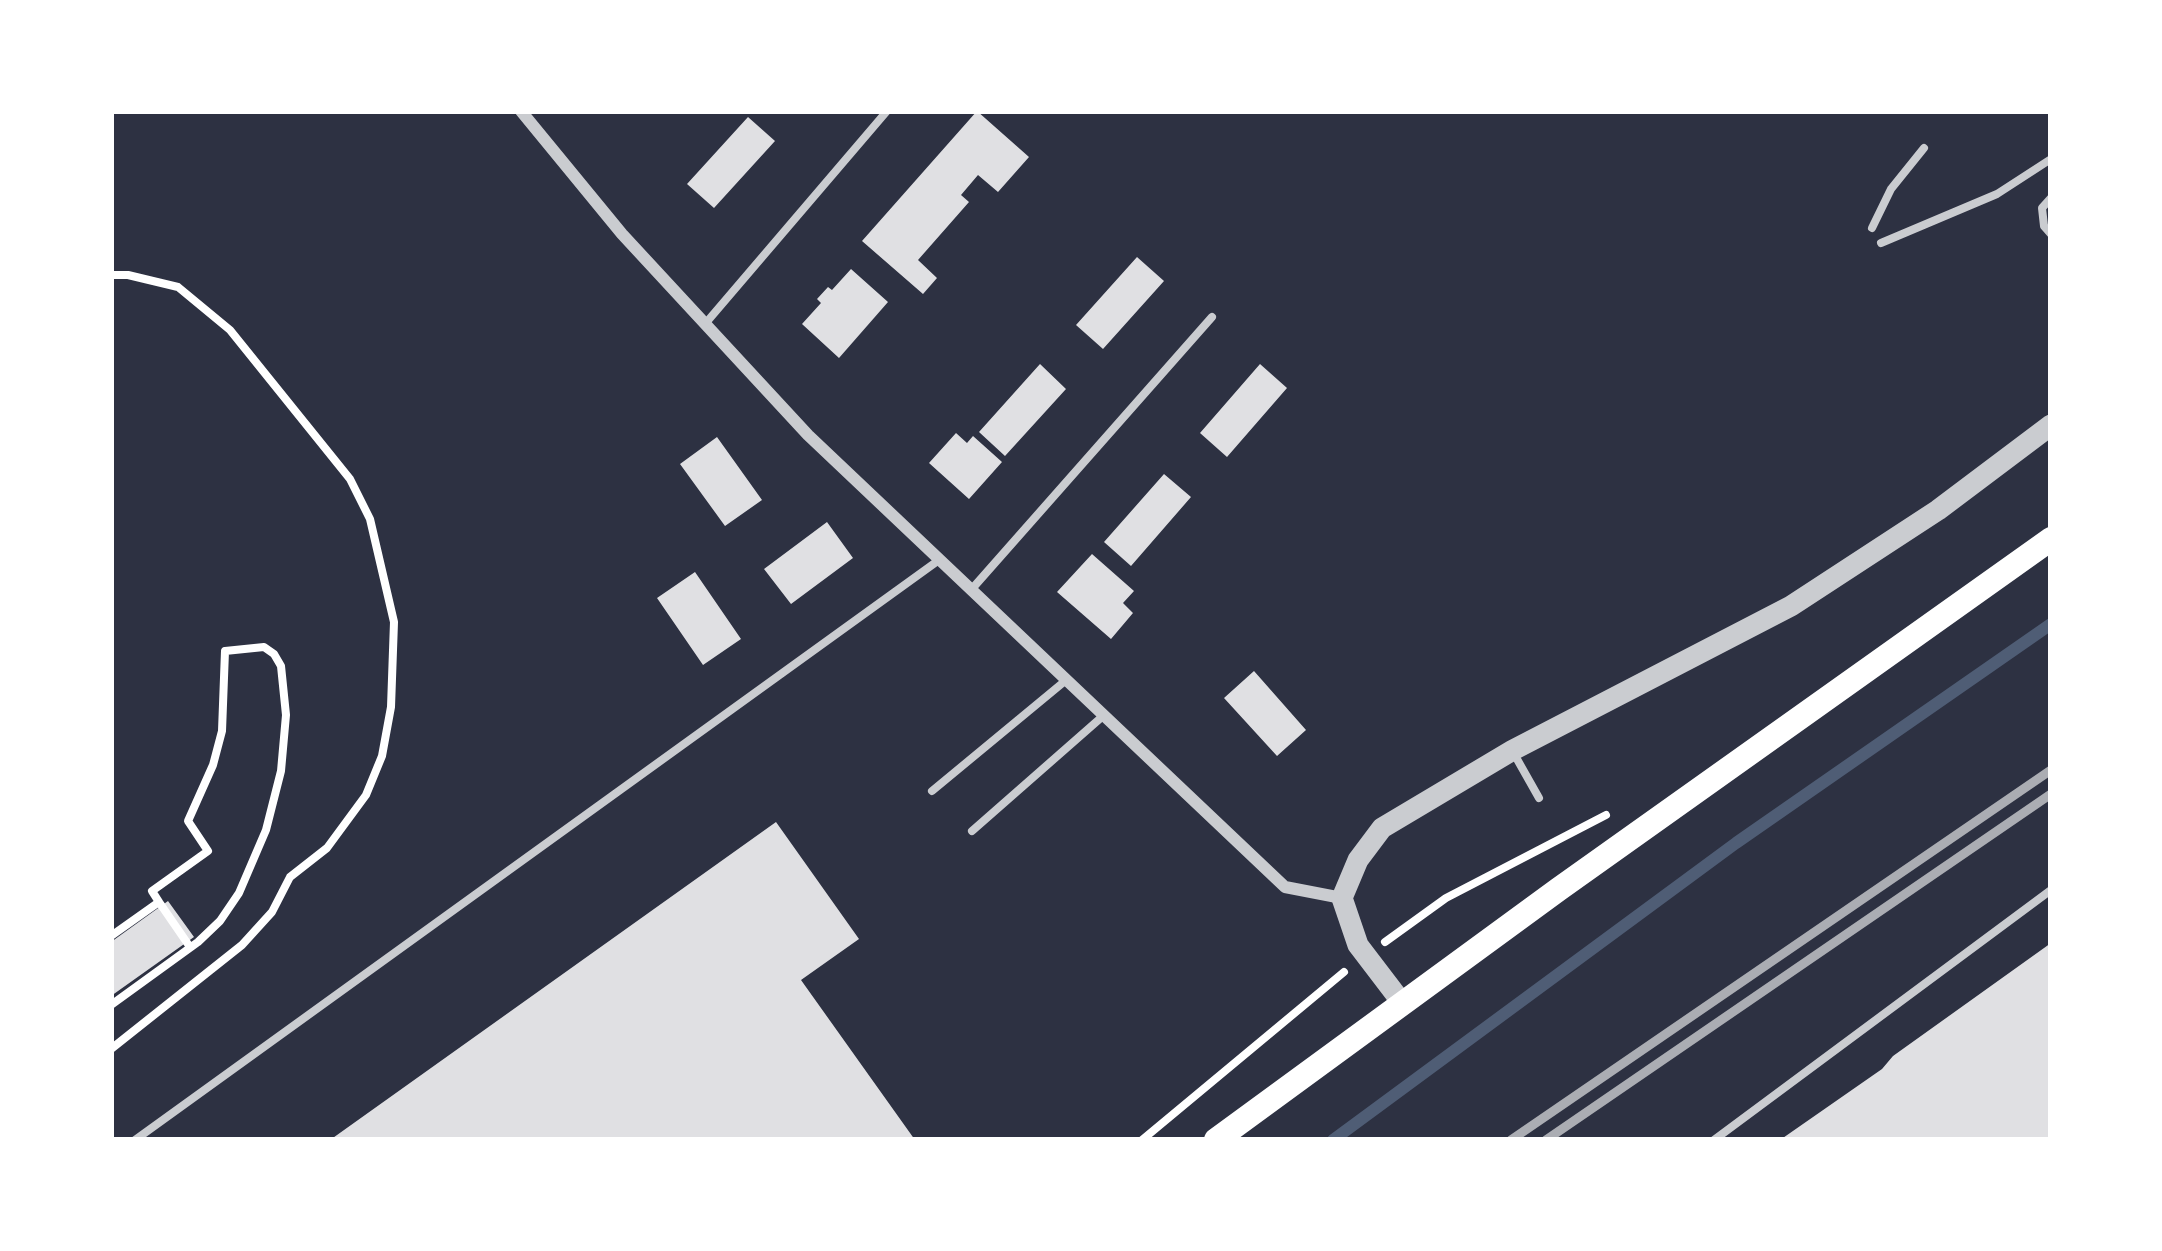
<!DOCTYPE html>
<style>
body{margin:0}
#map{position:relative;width:2162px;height:1251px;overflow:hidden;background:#2d3142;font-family:Rubik,sans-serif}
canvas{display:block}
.frame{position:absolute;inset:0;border:114px solid #fff;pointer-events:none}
</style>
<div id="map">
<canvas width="2162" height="1251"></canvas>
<div class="frame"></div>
</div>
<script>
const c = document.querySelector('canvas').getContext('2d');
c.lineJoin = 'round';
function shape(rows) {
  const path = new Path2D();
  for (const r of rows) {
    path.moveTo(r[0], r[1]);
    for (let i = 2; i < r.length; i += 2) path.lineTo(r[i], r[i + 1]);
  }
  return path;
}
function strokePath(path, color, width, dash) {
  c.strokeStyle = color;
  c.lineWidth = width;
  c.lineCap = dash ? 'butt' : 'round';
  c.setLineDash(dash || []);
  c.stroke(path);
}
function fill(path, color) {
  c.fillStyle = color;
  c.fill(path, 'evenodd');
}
strokePath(shape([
 [1333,1140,1736,843,2051,624]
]), '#4f5d75', 12);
fill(shape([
 [977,111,1029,157,998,192,978,175,961,195,969,202,918,260,937,278,923,294,862,241],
 [748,117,775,141,714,208,687,184],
 [1137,257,1164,281,1103,349,1076,325],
 [851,269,888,302,839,358,802,324,821,303,817,299,828,287,832,290],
 [1040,364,1066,389,1005,456,979,432],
 [1260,364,1287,388,1227,457,1200,433],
 [956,433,967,443,973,436,1002,462,969,499,929,463],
 [717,437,762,500,725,526,680,464],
 [1164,474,1191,497,1131,566,1104,542],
 [827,522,853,558,791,604,764,569],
 [1092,554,1134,591,1123,603,1133,613,1111,639,1057,592],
 [695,572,741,639,703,665,657,598],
 [1254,671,1306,730,1277,756,1224,698],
 [776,822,859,939,801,980,915,1140,330,1140],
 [168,901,194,937,111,996,111,942],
 [2051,943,2051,1140,1780,1140,1882,1069,1893,1056]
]), '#e0e0e3');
strokePath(shape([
 [111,275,128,275,178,287,230,330,350,479,370,519,394,622,391,707,382,756,366,795,327,848,290,877,272,912,242,945,111,1049],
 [159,902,190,947],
 [111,936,159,902,152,891,208,851,188,821,213,765,222,731,225,651,264,647,274,654,281,666,286,715,281,771,266,830,239,893,220,921,198,942,111,1005],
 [1385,942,1446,898,1606,815],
 [1142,1140,1344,972]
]), '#fff', 8);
strokePath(shape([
 [2051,198,2042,208,2044,226,2051,234],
 [1872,228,1891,189,1924,148],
 [1881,243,1997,194,2051,159],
 [705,324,887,111],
 [971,590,1212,317],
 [1513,752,1539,798],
 [932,791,1065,681],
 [972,831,1103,716],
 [135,1140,939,560],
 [1714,1140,2051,890]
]), '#caccd0', 8);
strokePath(shape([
 [521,111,622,234,808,435,1285,887,1342,898]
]), '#caccd0', 12);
strokePath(shape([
 [1403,1004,1358,945,1342,898,1358,860,1382,828,1513,750,1791,606,1938,510,2051,425]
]), '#caccd0', 21);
strokePath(shape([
 [1216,1140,1559,889,2051,539]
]), '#fff', 24);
strokePath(shape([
 [1511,1140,2051,770],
 [1546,1140,2051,794]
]), '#abadb3', 9);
</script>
